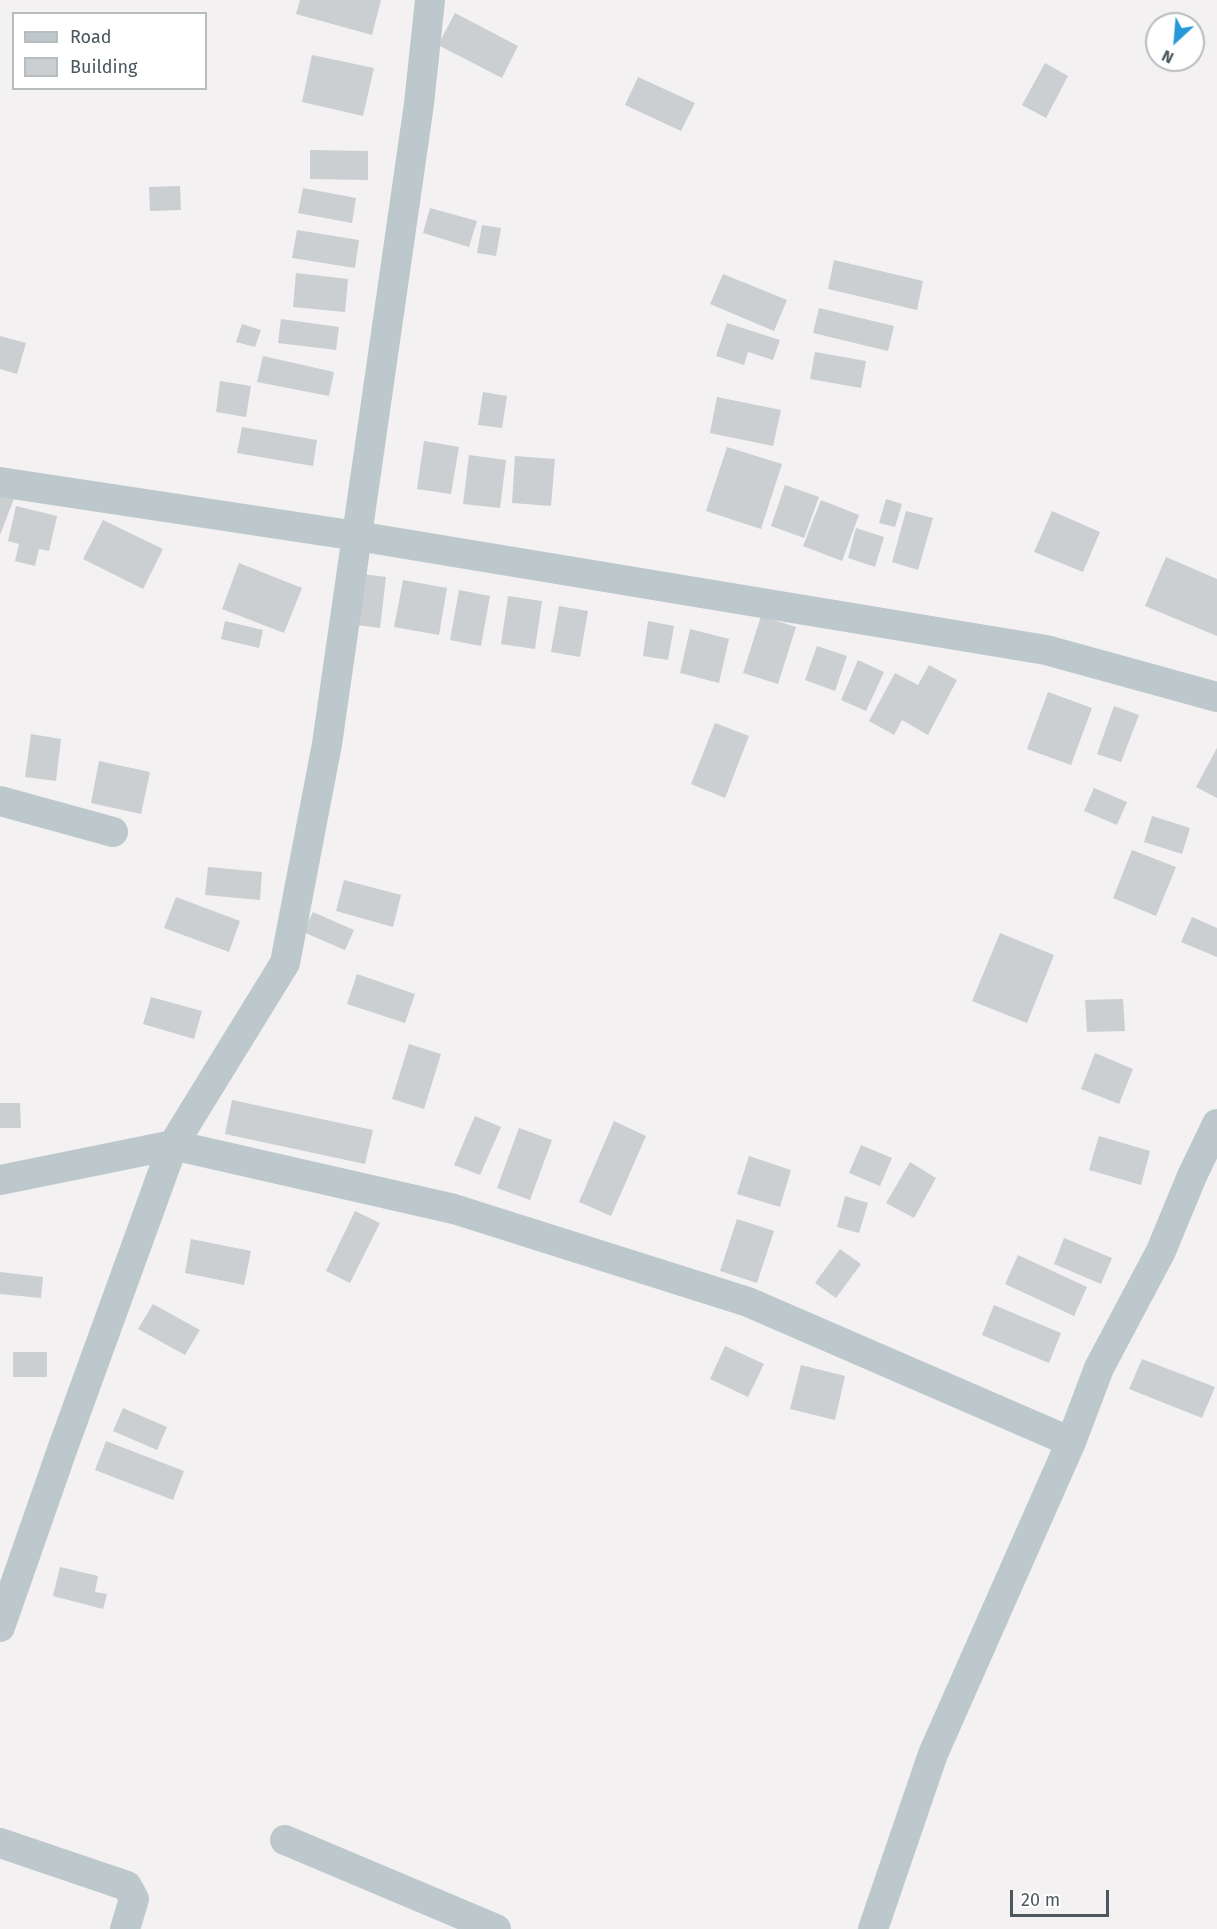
<!DOCTYPE html>
<style>
body{margin:0}
#map{position:relative;width:1217px;height:1929px;overflow:hidden;background:#f3f1f1;font-family:"Fira Sans",sans-serif}
canvas{display:block}
.legend{position:absolute;left:12px;top:12px;width:195px;height:78px;box-sizing:border-box;background:#fff;border:2px solid #b7bcbe;margin:0;padding:8px 10px;list-style:none;font-size:18px;color:#4a585d}
.legend li{display:flex;align-items:center;gap:12px;height:30px}
.legend b{width:30px;border:2px solid #b7bcbe}
.north{position:absolute;left:1145px;top:12px;width:60px;height:60px;box-sizing:border-box;background:#fff;border:2px solid #b7bcbe;border-radius:50%;rotate:206deg;font-size:16px;font-weight:700;line-height:24px;text-align:center;color:#4a585d}
.north::after{content:'';display:block;margin:auto;width:21px;height:27px;background:#2698d8;clip-path:polygon(50% 0,100% 100%,50% 72%,0 100%)}
.scale{position:absolute;left:1010px;top:1890px;width:99px;height:27px;box-sizing:border-box;border:3px solid #4a585d;border-top:0;padding-left:8px;font-size:18px;line-height:21px;white-space:nowrap;color:#4a585d;-webkit-text-stroke:4px #fff;paint-order:stroke}
</style>
<div id="map">
<canvas width="1217" height="1929"></canvas>
<ul class="legend">
<li><b style="height:8px;background:#bdc8cc"></b>Road</li>
<li><b style="height:16px;background:#cbcfd2"></b>Building</li>
</ul>
<div class="north">N</div>
<div class="scale">20 m</div>
</div>
<script>
const c = document.querySelector('canvas').getContext('2d');
c.lineJoin = 'round';
function fill(path, color) {
  c.fillStyle = color;
  c.fill(path, 'evenodd');
}
function shape(rows) {
  const path = new Path2D();
  for (const r of rows) {
    path.moveTo(r[0], r[1]);
    for (let i = 2; i < r.length; i += 2) path.lineTo(r[i], r[i + 1]);
  }
  return path;
}
function strokePath(path, color, width, dash) {
  c.strokeStyle = color;
  c.lineWidth = width;
  c.lineCap = dash ? 'butt' : 'round';
  c.setLineDash(dash || []);
  c.stroke(path);
}
fill(shape([
 [300,0,381,0,372,35,296,14],
 [455,13,518,46,502,78,438,45],
 [312,55,374,68,363,116,302,102],
 [1045,63,1068,76,1046,118,1022,105],
 [638,77,695,103,681,131,625,105],
 [310,150,368,151,368,180,310,179],
 [180,186,181,210,150,211,149,187],
 [303,188,356,198,352,223,298,213],
 [430,208,477,221,469,247,423,233],
 [482,225,501,228,496,256,477,253],
 [297,230,359,240,355,268,292,258],
 [834,260,923,281,917,310,828,289],
 [296,273,348,279,345,312,293,307],
 [723,274,787,300,774,331,710,304],
 [819,308,894,326,888,351,813,333],
 [281,319,339,327,336,350,278,343],
 [727,323,780,340,773,360,748,352,744,365,716,356],
 [242,324,261,330,255,347,236,342],
 [0,336,26,343,17,374,0,369],
 [815,352,866,361,861,388,810,379],
 [263,356,334,372,329,396,257,382],
 [220,381,251,386,246,417,216,412],
 [483,392,507,396,502,428,478,425],
 [717,397,781,410,773,446,710,433],
 [242,427,317,440,313,466,237,453],
 [424,441,459,447,451,494,417,489],
 [727,447,782,464,761,529,706,511],
 [469,455,506,460,500,508,463,504],
 [515,456,555,459,551,506,512,503],
 [0,481,18,488,0,535],
 [785,485,819,497,804,538,771,526],
 [886,499,902,504,895,527,879,523],
 [821,500,859,515,842,561,803,546],
 [16,506,57,516,49,551,39,549,35,566,15,561,19,544,8,541],
 [906,511,933,518,918,570,892,562],
 [1052,511,1100,532,1083,572,1034,552],
 [103,520,163,549,143,589,83,559],
 [856,528,884,537,875,567,848,558],
 [1166,557,1217,579,1217,636,1145,606],
 [239,563,302,588,284,633,222,609],
 [348,572,386,577,380,628,342,623],
 [403,580,447,588,439,635,394,627],
 [459,590,490,596,481,646,450,640],
 [508,596,542,601,535,649,501,644],
 [559,606,588,611,580,657,551,652],
 [761,616,796,627,778,684,743,673],
 [225,621,263,630,259,648,221,639],
 [648,621,674,626,668,660,643,656],
 [690,629,729,639,719,683,680,673],
 [817,646,847,656,835,691,805,680],
 [858,660,884,672,866,711,841,700],
 [929,665,957,680,928,735,902,720,894,735,869,721,895,673,918,685],
 [1048,692,1092,708,1071,765,1027,749],
 [1114,706,1139,715,1121,762,1097,754],
 [715,723,749,736,725,798,691,784],
 [31,734,61,739,56,781,25,777],
 [1217,748,1217,798,1196,787],
 [99,761,150,772,141,814,91,803],
 [1094,788,1127,802,1117,825,1084,811],
 [1152,816,1190,828,1182,854,1144,842],
 [1132,850,1176,867,1156,916,1113,898],
 [208,867,262,872,260,900,205,895],
 [344,880,401,895,393,927,336,911],
 [176,897,240,921,229,952,164,928],
 [313,912,354,930,345,950,303,932],
 [1192,917,1217,928,1217,957,1181,942],
 [1000,933,1054,955,1027,1023,972,1001],
 [357,974,415,994,405,1023,347,1004],
 [151,997,202,1011,194,1039,143,1024],
 [1123,999,1125,1031,1087,1032,1085,1000],
 [409,1044,441,1054,424,1109,392,1099],
 [1095,1053,1133,1069,1119,1104,1081,1089],
 [232,1100,373,1130,365,1164,225,1134],
 [0,1103,20,1103,21,1128,0,1128],
 [475,1116,501,1127,480,1175,454,1165],
 [614,1121,646,1136,611,1216,579,1202],
 [519,1128,552,1140,530,1200,497,1188],
 [1099,1136,1150,1151,1141,1185,1089,1170],
 [861,1145,892,1158,880,1186,849,1173],
 [749,1156,791,1170,780,1207,737,1194],
 [910,1162,936,1178,914,1218,886,1203],
 [845,1196,868,1203,859,1233,837,1227],
 [355,1211,380,1223,350,1283,326,1271],
 [737,1219,774,1231,757,1283,720,1271],
 [1064,1238,1112,1258,1101,1284,1054,1264],
 [191,1239,251,1251,244,1285,185,1273],
 [840,1249,861,1264,836,1298,815,1283],
 [1018,1255,1087,1287,1074,1316,1005,1284],
 [0,1272,43,1277,41,1298,0,1294],
 [153,1304,200,1330,185,1355,138,1329],
 [994,1305,1061,1333,1049,1363,982,1335],
 [725,1346,764,1364,748,1397,710,1379],
 [13,1352,47,1352,47,1377,13,1377],
 [1142,1359,1215,1387,1202,1418,1129,1389],
 [801,1365,845,1376,835,1420,790,1409],
 [123,1408,167,1427,157,1450,113,1431],
 [106,1441,184,1471,173,1500,95,1470],
 [60,1567,98,1576,95,1592,107,1594,103,1609,53,1596]
]), '#cbcfd2');
strokePath(shape([
 [0,482,357,536,1046,650,1217,697],
 [0,801,113,832],
 [0,1180,173,1145,454,1209,748,1302,1071,1442],
 [0,1627,62,1450,173,1145,285,963,327,744,419,104,430,0],
 [285,1840,496,1929],
 [0,1843,127,1886,134,1899,125,1929],
 [873,1929,933,1754,1071,1442,1099,1368,1161,1251,1192,1176,1217,1124]
]), '#bdc8cc', 30);
</script>
